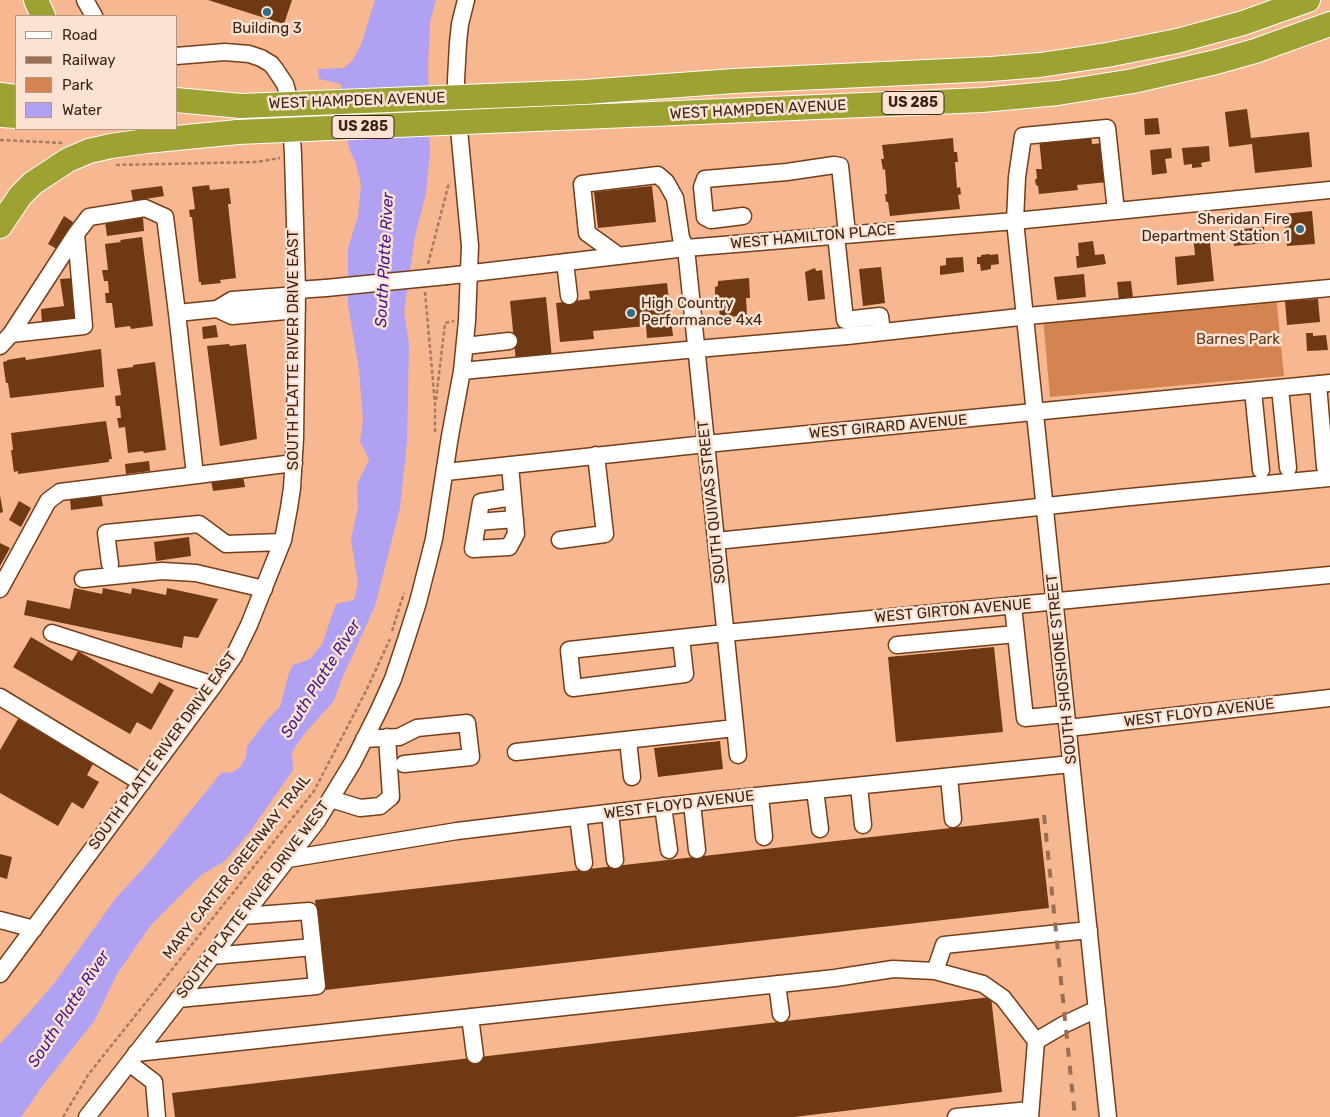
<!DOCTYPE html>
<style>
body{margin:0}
#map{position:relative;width:1330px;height:1117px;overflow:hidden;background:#f7b791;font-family:Rubik,sans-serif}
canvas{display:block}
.legend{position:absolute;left:15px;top:15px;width:162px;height:115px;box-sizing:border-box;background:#fce2d3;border:1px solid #af9687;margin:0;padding:6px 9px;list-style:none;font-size:15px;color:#3c2414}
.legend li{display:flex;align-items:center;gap:10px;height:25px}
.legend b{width:25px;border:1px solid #af9687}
</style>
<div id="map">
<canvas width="1330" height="1117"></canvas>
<ul class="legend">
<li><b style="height:6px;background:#fff"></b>Road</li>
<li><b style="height:6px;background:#9b6f54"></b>Railway</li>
<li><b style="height:14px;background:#d48450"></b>Park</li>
<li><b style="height:14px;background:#b1a1f3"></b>Water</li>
</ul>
</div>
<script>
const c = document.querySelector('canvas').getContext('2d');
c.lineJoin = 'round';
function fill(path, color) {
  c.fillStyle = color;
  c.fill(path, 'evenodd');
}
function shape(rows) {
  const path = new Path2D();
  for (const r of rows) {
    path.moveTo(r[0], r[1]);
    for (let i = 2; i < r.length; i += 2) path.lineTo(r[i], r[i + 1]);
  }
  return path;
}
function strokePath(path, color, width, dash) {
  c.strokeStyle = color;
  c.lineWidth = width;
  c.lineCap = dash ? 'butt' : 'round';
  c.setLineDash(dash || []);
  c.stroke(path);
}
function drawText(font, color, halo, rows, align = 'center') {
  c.font = font + ' Rubik,sans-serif';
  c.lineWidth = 5;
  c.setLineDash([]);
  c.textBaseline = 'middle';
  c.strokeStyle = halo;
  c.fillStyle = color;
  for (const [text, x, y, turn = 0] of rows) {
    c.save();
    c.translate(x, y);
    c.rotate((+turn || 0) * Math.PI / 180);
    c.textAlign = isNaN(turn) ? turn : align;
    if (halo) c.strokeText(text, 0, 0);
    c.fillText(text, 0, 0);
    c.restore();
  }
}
fill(shape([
 [1276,296,1284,376,1050,397,1043,317]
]), '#d48450');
fill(shape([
 [375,0,436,0,430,22,428,65,430,153,426,193,415,236,404,312,409,343,407,442,400,508,375,606,341,681,334,701,305,733,292,752,293,770,249,833,225,861,201,875,151,925,117,974,95,1020,44,1084,21,1117,0,1117,0,1044,27,1015,56,981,116,898,150,861,221,773,233,772,241,766,246,757,247,746,267,720,280,707,289,673,293,665,310,659,322,644,336,604,354,600,358,583,351,539,358,507,357,484,369,460,360,441,363,420,359,370,348,305,348,248,358,216,361,184,355,161,349,149,341,84,319,79,318,69,344,68,352,61,361,45]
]), '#b1a1f3');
fill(shape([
 [208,0,292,0,284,24],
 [1247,109,1251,138,1309,132,1312,167,1255,173,1252,144,1229,147,1225,112],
 [1158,118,1160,134,1145,135,1144,119],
 [1091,132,1092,144,1104,143,1108,182,1077,185,1078,190,1039,194,1038,186,1036,185,1035,180,1037,178,1036,169,1042,169,1039,138],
 [953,138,954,152,957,152,958,162,955,162,957,188,960,187,961,194,958,195,960,209,890,216,888,202,886,202,885,194,887,194,885,169,883,170,881,159,884,159,882,145],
 [1209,146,1210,161,1201,163,1202,167,1192,168,1192,164,1184,165,1182,148],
 [1171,148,1172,158,1165,159,1167,173,1152,175,1150,150],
 [209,185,210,190,229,188,231,204,228,204,236,278,220,280,221,283,201,285,201,282,199,282,192,217,190,217,189,210,195,209,192,187],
 [162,186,164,196,133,201,131,190],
 [652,186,656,222,598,228,594,192],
 [1312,211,1315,244,1287,246,1284,214],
 [64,216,73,222,57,249,48,244],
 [143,217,144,231,107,236,105,222],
 [1264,227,1265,243,1234,246,1232,230],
 [1209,234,1214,281,1177,285,1175,257,1195,255,1193,235],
 [142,237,153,326,131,329,130,326,115,328,112,303,106,303,105,293,109,293,108,281,104,281,102,270,108,270,105,244,121,242,120,240],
 [1093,241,1095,255,1104,254,1106,264,1077,268,1076,256,1079,256,1078,243],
 [989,254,990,255,998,254,999,264,991,265,991,269,981,271,980,264,977,264,977,257,981,257,981,255],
 [963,257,964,272,940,275,940,266,946,265,946,258],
 [881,267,885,303,863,306,859,269],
 [815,268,816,271,822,270,825,299,808,301,805,272],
 [1084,274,1086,297,1057,300,1054,277],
 [75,278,77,319,42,323,41,309,64,306,60,279],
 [749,278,750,298,746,298,747,315,720,318,718,295,715,295,715,287,718,286,718,281],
 [1131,281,1133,298,1119,300,1117,282],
 [667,283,673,336,647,338,646,326,593,331,594,339,560,342,556,303,590,299,589,291],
 [546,297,552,358,516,361,510,301],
 [1318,299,1320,322,1287,325,1285,301],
 [216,325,218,337,203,339,202,327],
 [1306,333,1313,333,1313,336,1326,335,1328,350,1307,351],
 [229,344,230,346,246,344,257,439,220,446,207,346],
 [101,349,104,387,10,398,8,383,6,383,3,362,7,361,7,360,25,357,26,360],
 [155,362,166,450,144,453,143,451,128,453,125,427,119,428,117,418,121,418,120,406,116,406,115,396,121,395,117,369,133,367,133,365],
 [106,421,112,459,109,459,109,462,18,474,18,471,14,472,11,450,13,450,11,433],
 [149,461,150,471,126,474,125,464],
 [243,476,245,487,213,491,211,480],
 [0,495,3,512,0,513],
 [101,495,103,506,71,510,70,499],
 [19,501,31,508,21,527,9,520],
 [189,537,191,556,156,561,154,542],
 [0,543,10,548,0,566],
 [74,588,102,594,103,588,131,594,132,588,166,595,167,588,218,599,198,638,184,636,182,648,24,615,27,600,70,609],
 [31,637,72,661,78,651,152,694,159,682,174,690,151,730,137,722,130,734,13,667],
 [994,647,1003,732,896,742,888,657],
 [18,719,94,762,87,775,99,782,83,809,72,802,58,826,0,793,0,750],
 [720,741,723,769,658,777,654,748],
 [1039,818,1049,908,325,990,315,900],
 [0,854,12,857,7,879,0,877],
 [991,997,1002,1092,794,1117,175,1117,172,1093]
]), '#6e3913');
const minor = shape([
 [85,0,94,16],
 [743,216,711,220,705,217,702,187,705,179,787,172,834,165,840,166,847,234],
 [76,234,11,334,84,326,76,234,89,217,145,208,165,217,177,313],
 [836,235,845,320,880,316,882,332],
 [619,256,587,233,582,184,658,175,666,182,675,198,681,238,686,248,738,755],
 [565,262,569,296],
 [447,276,686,248,1015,221,1330,190],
 [297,290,326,288],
 [297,295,232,300,217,309,232,316,297,310],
 [0,346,11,334],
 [465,346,509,341],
 [462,371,697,349,847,336,1038,315,1330,288],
 [1318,384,1325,467],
 [1280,388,1288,468],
 [1253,391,1261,470],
 [510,465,516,534,509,547,473,549,481,502,513,497],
 [446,472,706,444,1330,383],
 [195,475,177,313,217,309],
 [478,522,515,519],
 [560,540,605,534,596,455],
 [716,541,875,525,1120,498,1330,478],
 [110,564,106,533,199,524,226,544,282,542],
 [83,579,162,571,196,573,264,589],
 [0,589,48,501,60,492,294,463],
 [1013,606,1025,718,1066,714],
 [52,633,214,685],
 [681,638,685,674,573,688,569,650,725,633,1330,575],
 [897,645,1016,634],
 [0,697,142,783],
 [1068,728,1330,698],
 [364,739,399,737,417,728,467,723,471,757,404,764],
 [628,740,632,777],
 [516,752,735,728],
 [949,777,953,819],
 [859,786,863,825],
 [815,790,820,829],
 [760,796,764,837],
 [331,799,360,808,380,806,391,797,387,737],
 [692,803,697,850],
 [663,806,669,850],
 [610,813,615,860],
 [578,817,584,863],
 [288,859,457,831,717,800,1071,764],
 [0,920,34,929],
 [212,956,313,947],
 [0,974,214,685,234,656,249,625,283,540,289,508,292,488,295,438,297,290,293,155,290,102,287,91,285,84,275,69,271,64,261,58,249,54,225,52,176,56],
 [777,984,781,1014],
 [178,999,317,986,309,911,243,916],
 [470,1017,475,1055],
 [1036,1041,1003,998,983,984,935,971,944,945,1089,930],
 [136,1053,835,978,893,969,935,971],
 [129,1063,154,1082,157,1117],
 [87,1117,317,821,353,762,379,710,393,679,406,640,418,602,434,539,450,436,462,371,467,321,470,246,457,108,456,80,458,43,460,24,466,0],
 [956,1117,1030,1110],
 [1030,1117,1036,1041,1065,1024,1097,1009],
 [1108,1117,1015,221,1017,177,1023,136,1107,128,1116,211]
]);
const highway = shape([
 [36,0,43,16],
 [0,95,16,97],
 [488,96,585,92,734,81,991,69,1040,65,1107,55,1177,41,1243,23,1308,0],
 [176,100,241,106],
 [0,115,16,116],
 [488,121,982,100,1058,93,1133,81,1216,62,1255,51,1330,24],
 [0,226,20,196,33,183,68,160,89,151,111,146,146,141,238,132]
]);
strokePath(minor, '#743e19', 19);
strokePath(highway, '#fff', 26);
strokePath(shape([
 [0,140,63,143],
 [116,165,256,162,280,158],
 [428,264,449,183],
 [425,292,435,404,435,433],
 [436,400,445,323,454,321],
 [392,631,404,593],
 [63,1117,88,1075,314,791,366,691,390,639]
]), '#a97a5d', 2.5, [4, 2.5]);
strokePath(minor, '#fff', 16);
strokePath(highway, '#9da232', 24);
strokePath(shape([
 [1044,815,1075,1117]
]), '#9b6f54', 4, [9, 9]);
const minorBridge = shape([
 [326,288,447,276]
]);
const highwayBridge = shape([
 [241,106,488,96],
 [238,132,488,121]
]);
strokePath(minorBridge, '#743e19', 19, []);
strokePath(highwayBridge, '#fff', 26, []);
strokePath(minorBridge, '#fff', 16);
strokePath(highwayBridge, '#9da232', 24);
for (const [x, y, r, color] of [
 [267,12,5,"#346b86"],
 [1300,229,5,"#346b86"],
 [631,313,5,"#346b86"]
]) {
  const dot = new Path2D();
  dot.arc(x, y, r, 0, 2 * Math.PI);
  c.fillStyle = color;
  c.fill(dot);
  strokePath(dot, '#fce2d3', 2);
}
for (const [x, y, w] of [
 [913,103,62],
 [363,127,62]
]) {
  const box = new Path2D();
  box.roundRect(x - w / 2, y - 11.5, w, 23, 4);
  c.fillStyle = '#fce2d3';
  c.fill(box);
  strokePath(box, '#3c2414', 1);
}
drawText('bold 14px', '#3c2414', null, [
 ["US 285",913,103],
 ["US 285",363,127]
]);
drawText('15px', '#3c2414', '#fce2d3', [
 ["Building 3",267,29],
 ["Sheridan Fire",1290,220,"right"],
 ["Department Station 1",1290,237,"right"],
 ["High Country",641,304,"left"],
 ["Performance 4x4",641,321,"left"]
]);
drawText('15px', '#3c2414', '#fce2d3', [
 ["WEST HAMPDEN AVENUE",357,101,-2],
 ["WEST HAMPDEN AVENUE",758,110,-3],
 ["WEST HAMILTON PLACE",813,237,-5],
 ["SOUTH PLATTE RIVER DRIVE EAST",294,350,-90],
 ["WEST GIRARD AVENUE",888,427,-5],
 ["SOUTH QUIVAS STREET",712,502,-96],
 ["WEST GIRTON AVENUE",953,611,-5],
 ["SOUTH SHOSHONE STREET",1062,669,-96],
 ["WEST FLOYD AVENUE",1199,713,-7],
 ["SOUTH PLATTE RIVER DRIVE EAST",163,751,-54],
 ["WEST FLOYD AVENUE",679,805,-7],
 ["MARY CARTER GREENWAY TRAIL",237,867,-52],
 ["SOUTH PLATTE RIVER DRIVE WEST",253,900,-53]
]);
drawText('15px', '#61381d', '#fce2d3', [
 ["Barnes Park",1238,340]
]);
drawText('italic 16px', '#44168e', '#fce2d3', [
 ["South Platte River",385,260,-87],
 ["South Platte River",321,679,-58],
 ["South Platte River",69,1009,-57]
]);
</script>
